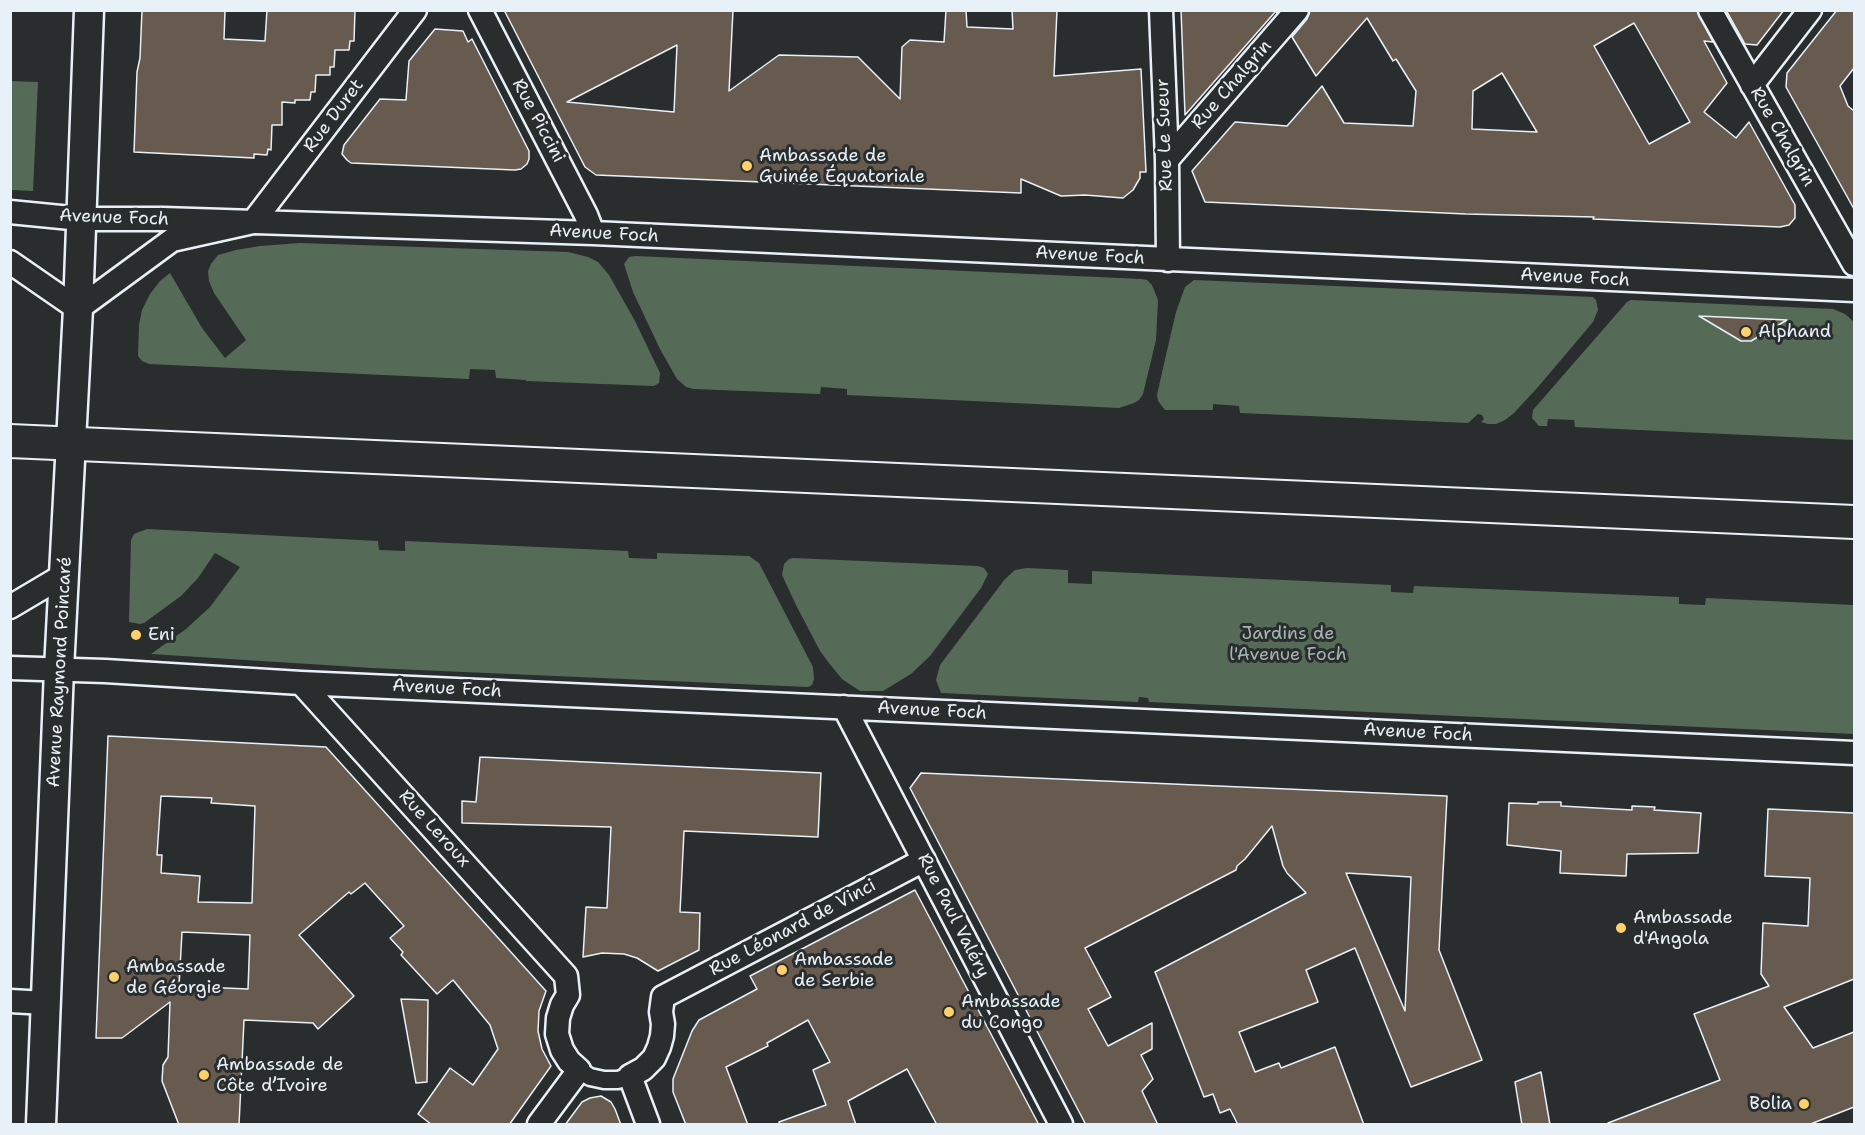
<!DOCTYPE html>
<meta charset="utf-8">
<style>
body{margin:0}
#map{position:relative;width:1865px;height:1135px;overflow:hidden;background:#2a2d2e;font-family:"Shantell Sans",sans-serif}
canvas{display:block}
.frame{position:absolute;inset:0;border:12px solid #e8f1f8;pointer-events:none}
</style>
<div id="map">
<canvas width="1865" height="1135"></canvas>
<div class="frame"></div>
</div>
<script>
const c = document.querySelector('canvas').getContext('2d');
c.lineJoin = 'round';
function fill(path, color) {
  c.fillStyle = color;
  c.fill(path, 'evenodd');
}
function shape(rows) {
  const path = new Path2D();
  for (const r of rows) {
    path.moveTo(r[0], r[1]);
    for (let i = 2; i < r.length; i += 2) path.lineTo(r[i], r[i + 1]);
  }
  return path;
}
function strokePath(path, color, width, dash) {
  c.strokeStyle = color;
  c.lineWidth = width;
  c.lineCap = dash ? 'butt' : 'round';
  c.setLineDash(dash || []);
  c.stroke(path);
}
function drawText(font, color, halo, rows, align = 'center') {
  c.font = font + ' "Shantell Sans",sans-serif';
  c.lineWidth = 6;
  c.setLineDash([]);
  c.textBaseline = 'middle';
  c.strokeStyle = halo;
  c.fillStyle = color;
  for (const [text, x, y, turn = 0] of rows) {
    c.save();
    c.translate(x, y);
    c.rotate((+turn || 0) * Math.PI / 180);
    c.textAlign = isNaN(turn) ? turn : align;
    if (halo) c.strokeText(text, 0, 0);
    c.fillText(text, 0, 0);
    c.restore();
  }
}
fill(shape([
 [11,81,38,82,33,191,11,190],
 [300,243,568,252,588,257,598,262,609,275,635,321,660,373,659,383,654,386,526,381,526,380,496,378,495,370,470,369,469,379,149,364,142,361,138,356,139,325,142,310,150,294,160,281,170,273,202,328,225,358,246,340,214,293,209,281,208,271,211,264,218,255,236,250,260,246],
 [635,256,1141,279,1147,280,1152,285,1158,300,1156,340,1143,394,1139,400,1134,403,1119,408,847,395,847,389,821,387,820,394,694,389,686,387,677,379,660,349,633,292,624,264,629,257],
 [1194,280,1593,297,1596,300,1598,310,1593,322,1538,387,1514,413,1505,420,1496,424,1488,424,1481,422,1484,419,1482,415,1478,414,1468,423,1240,413,1239,406,1213,404,1213,410,1165,410,1158,401,1157,395,1166,355,1176,312,1185,287],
 [1631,300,1833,309,1845,314,1854,322,1854,440,1575,427,1574,420,1548,419,1547,426,1539,426,1532,418,1533,410,1627,302],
 [147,529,378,541,379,550,405,551,405,541,628,551,629,558,657,559,657,553,749,556,759,563,813,667,814,679,812,685,808,687,372,668,151,654,186,629,210,607,240,567,215,553,198,578,181,596,144,623,140,624,129,622,131,540,134,534],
 [793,558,978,566,984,568,988,574,981,588,930,656,911,674,883,691,860,691,842,679,829,663,820,651,796,605,782,575,784,564,789,559],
 [1027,568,1068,570,1068,583,1092,584,1092,571,1391,585,1391,592,1413,593,1414,586,1679,597,1679,604,1705,605,1706,598,1854,605,1854,734,1149,702,1148,698,1139,697,1138,702,941,693,936,680,940,665,1005,579,1015,570]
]), '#556b57');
const building = shape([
 [142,10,225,10,224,39,265,41,267,10,355,10,354,41,350,41,349,50,335,50,334,67,330,67,330,75,316,75,315,92,311,92,310,100,295,100,295,103,282,102,282,125,272,125,271,150,268,149,267,155,254,154,254,158,134,152,137,72,140,58,142,10],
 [504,10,733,10,729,91,779,55,858,57,900,99,902,47,910,40,944,42,946,10,966,10,967,27,1013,29,1012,10,1057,10,1054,76,1141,69,1146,172,1140,172,1140,178,1133,190,1123,198,1085,195,1061,196,1021,179,1021,193,596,175,585,167,504,10],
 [677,45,674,112,567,102,677,45],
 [1181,10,1279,10,1277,13,1276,11,1185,115,1181,10],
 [1310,10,1697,10,1713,42,1704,41,1727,83,1704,112,1736,138,1749,122,1795,205,1795,218,1789,225,1780,227,1593,219,1594,217,1466,214,1205,202,1192,171,1235,122,1287,126,1322,86,1344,123,1413,126,1416,91,1396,59,1393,61,1367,18,1316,76,1292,37,1307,19,1310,10],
 [1634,23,1690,122,1649,144,1594,46,1634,23],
 [1502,73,1537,132,1472,129,1473,91,1502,73],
 [1726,10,1784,10,1757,45,1745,44,1726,10],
 [1837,10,1854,10,1854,68,1840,86,1848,106,1854,111,1854,209,1786,87,1787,73,1837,10],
 [435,29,463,31,468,42,472,39,529,151,529,159,527,164,521,169,515,170,351,163,347,160,342,154,344,145,380,99,406,100,409,61,435,29],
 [1699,316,1787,320,1751,341,1741,341,1699,316],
 [108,736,326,747,546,991,539,1011,538,1031,542,1049,551,1066,509,1125,432,1125,418,1114,450,1068,473,1085,498,1049,490,1025,453,980,437,994,401,955,403,952,390,938,404,926,365,883,351,894,349,892,299,935,354,996,318,1029,313,1023,244,1020,239,1125,179,1125,162,1081,163,1065,168,1057,170,1002,122,1038,96,1038,108,736],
 [161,796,212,798,211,803,255,806,252,903,198,902,200,876,161,873,162,855,157,855,161,796],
 [182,932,250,935,248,989,179,986,182,932],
 [480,757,821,773,818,837,684,831,680,912,700,913,699,950,658,971,637,958,624,954,602,953,583,957,586,907,607,908,611,827,462,823,462,801,476,802,480,757],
 [921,773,1447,796,1439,950,1482,1060,1411,1087,1355,948,1306,970,1318,1002,1239,1032,1255,1072,1279,1063,1281,1068,1335,1047,1364,1125,1238,1125,1230,1109,1220,1113,1213,1094,1204,1097,1155,972,1306,893,1287,873,1283,866,1272,826,1245,859,1237,866,1236,870,1085,948,1111,997,1088,1009,1108,1046,1152,1023,1152,1049,1141,1055,1153,1079,1142,1091,1158,1125,1086,1125,910,788,921,773],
 [1346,873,1411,877,1405,1011,1346,873],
 [1538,802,1561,802,1561,806,1632,810,1632,806,1655,807,1654,810,1701,813,1698,853,1627,854,1626,876,1560,873,1561,851,1507,845,1509,803,1538,804,1538,802],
 [1768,809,1854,813,1854,979,1784,1007,1813,1048,1854,1032,1854,1107,1808,1125,1608,1125,1608,1123,1720,1080,1694,1014,1769,986,1761,974,1763,923,1808,926,1810,878,1765,876,1768,809],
 [915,890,1039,1125,937,1125,907,1069,848,1101,856,1125,779,1125,779,1122,826,1105,813,1070,830,1062,808,1020,767,1043,768,1046,726,1067,748,1125,686,1125,673,1092,673,1079,692,1031,699,1020,757,989,750,976,915,890],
 [401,999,428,1000,427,1082,416,1083,401,999],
 [1541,1072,1550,1125,1522,1125,1515,1082,1541,1072],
 [601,1096,611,1102,615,1109,621,1125,565,1125,582,1102,590,1098,601,1096]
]);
fill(building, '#675a4e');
strokePath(building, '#e8f1f8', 1.5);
const pedestrian = shape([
 [579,1070,590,1077,604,1080,618,1080,630,1076]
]);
const minor = shape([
 [480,10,586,215,593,233],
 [1161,10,1167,160,1168,260],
 [1710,10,1854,264],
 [1752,85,1810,10],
 [1167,160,1297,10],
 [10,212,81,219,163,219,593,233,1854,290],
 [10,262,78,309,172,240,253,222,415,10],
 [10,607,64,575],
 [10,668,105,671,301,683,1854,753],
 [301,683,566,976,568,995,562,1005,558,1018,557,1034,562,1050,569,1061,579,1070,539,1124],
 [844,707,1061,1124],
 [10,1001,46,1003],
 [648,1124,630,1076,643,1069,654,1058,659,1047,662,1036,663,1024,661,1012,663,997,924,860]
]);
const tertiary = shape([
 [41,1124,59,669,78,309,89,10]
]);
const secondary = shape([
 [10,441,1854,522]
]);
strokePath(pedestrian, '#e8f1f8', 21);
strokePath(minor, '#e8f1f8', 27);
strokePath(tertiary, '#e8f1f8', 33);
strokePath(secondary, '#e8f1f8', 36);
strokePath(pedestrian, '#2a2d2e', 16);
strokePath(minor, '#2a2d2e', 22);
strokePath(tertiary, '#2a2d2e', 28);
strokePath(secondary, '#2a2d2e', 32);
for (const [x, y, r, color] of [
 [747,166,6,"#ffd166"],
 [1746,332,6,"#ffd166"],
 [136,635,6,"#ffd166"],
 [1621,928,6,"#ffd166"],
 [782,970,6,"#ffd166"],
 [114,977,6,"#ffd166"],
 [949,1012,6,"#ffd166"],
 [204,1075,6,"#ffd166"],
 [1804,1104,6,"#ffd166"]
]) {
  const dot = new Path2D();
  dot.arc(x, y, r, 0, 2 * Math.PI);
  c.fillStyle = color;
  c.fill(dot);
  strokePath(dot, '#2a2d2e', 2);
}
drawText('18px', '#e8f1f8', '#2a2d2e', [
 ["Rue Chalgrin",1232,85,-49],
 ["Rue Duret",334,116,-53],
 ["Rue Piccini",538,121,62],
 ["Rue Le Sueur",1165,135,-92],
 ["Rue Chalgrin",1782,137,60],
 ["Avenue Foch",114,218,2],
 ["Avenue Foch",604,234,3],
 ["Avenue Foch",1090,256,3],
 ["Avenue Foch",1575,278,3],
 ["Avenue Raymond Poincaré",60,672,-87],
 ["Avenue Foch",447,689,3],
 ["Avenue Foch",932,711,3],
 ["Avenue Foch",1418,733,3],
 ["Rue Leroux",434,829,48],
 ["Rue Paul Valéry",953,916,63],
 ["Rue Léonard de Vinci",793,928,-28]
]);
drawText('18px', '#e8f1f8', '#2a2d2e', [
 ["Ambassade de",759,156],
 ["Guinée Équatoriale",759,177],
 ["Alphand",1758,332],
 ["Eni",148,635],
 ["Ambassade",1633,918],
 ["d'Angola",1633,939],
 ["Ambassade",794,960],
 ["de Serbie",794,981],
 ["Ambassade",126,967],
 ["de Géorgie",126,988],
 ["Ambassade",961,1002],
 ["du Congo",961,1023],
 ["Ambassade de",216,1065],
 ["Côte d’Ivoire",216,1086],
 ["Bolia",1792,1104,"right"]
], 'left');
drawText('18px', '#a6b5b0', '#2a2d2e', [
 ["Jardins de",1288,634],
 ["l'Avenue Foch",1288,655]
]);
</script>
